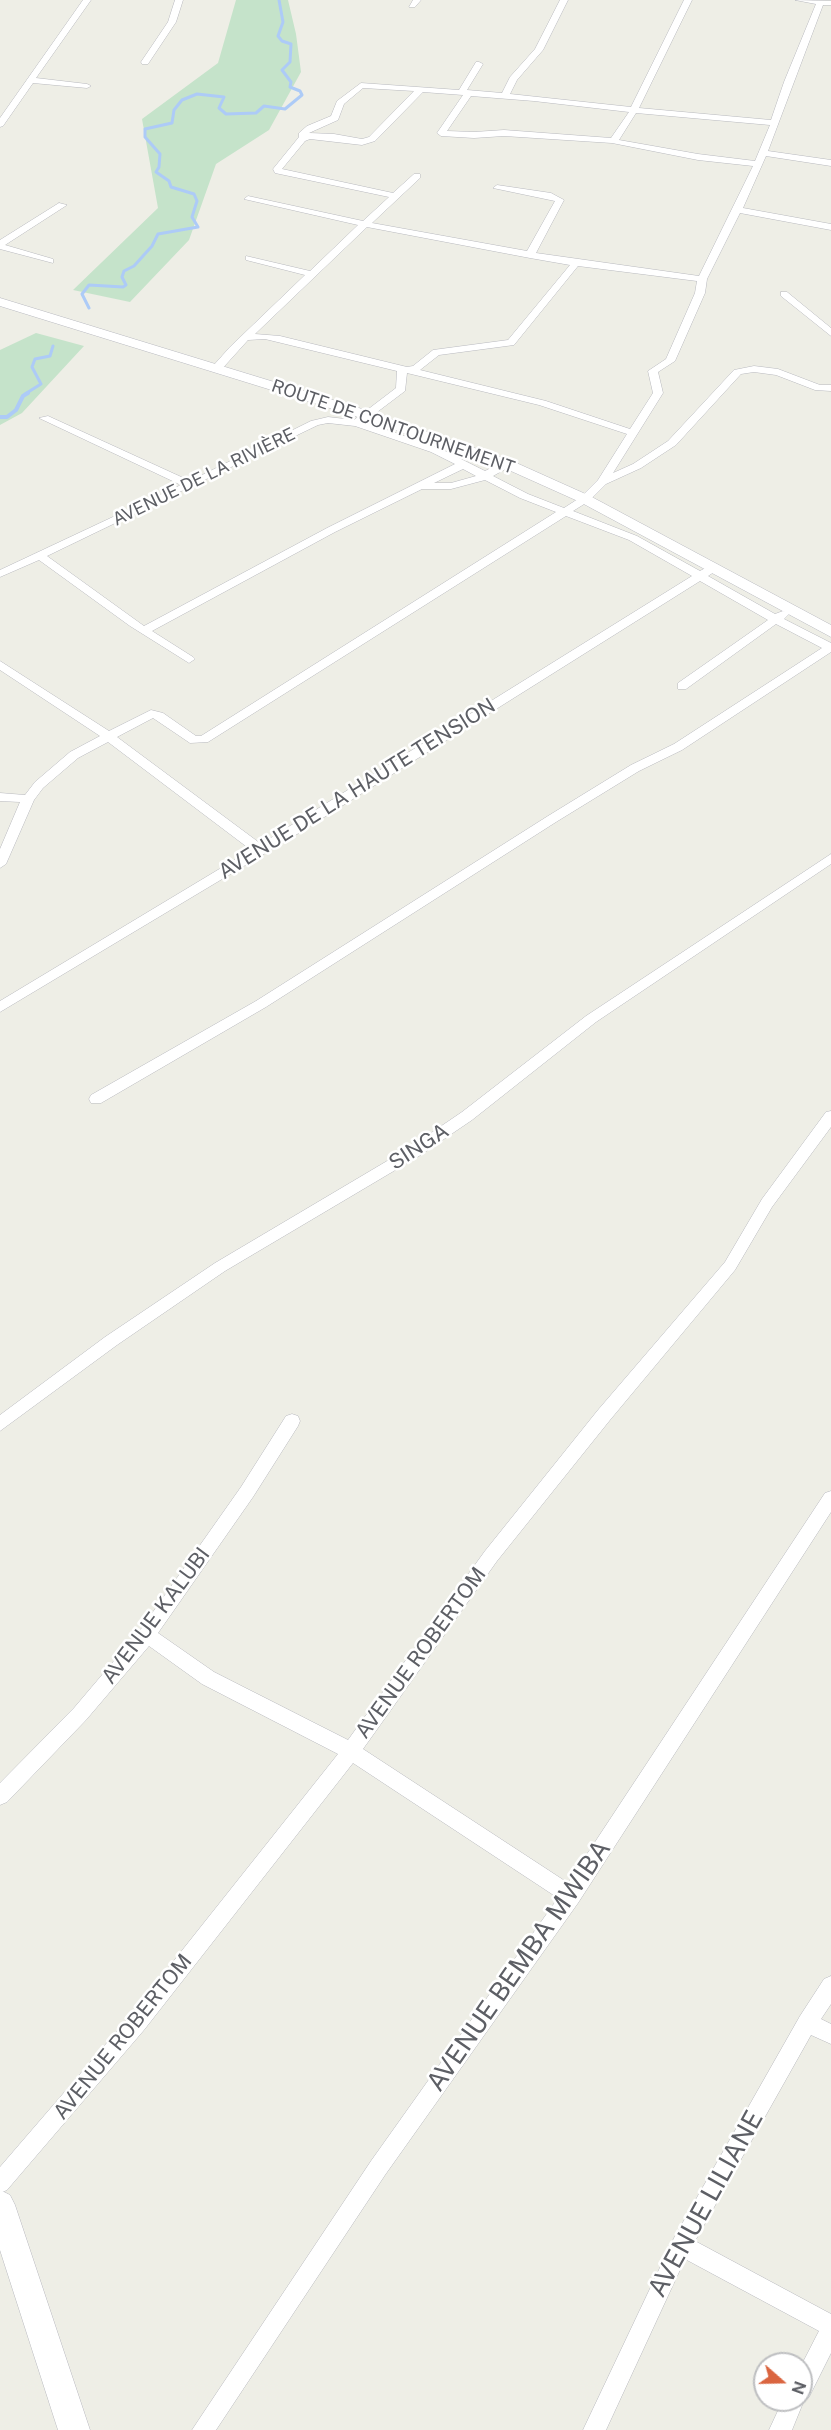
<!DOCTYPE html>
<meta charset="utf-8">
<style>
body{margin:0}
#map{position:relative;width:831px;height:2430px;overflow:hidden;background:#eeeee6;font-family:"Public Sans",sans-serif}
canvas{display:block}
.north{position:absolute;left:753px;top:2352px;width:60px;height:60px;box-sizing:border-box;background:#fff;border:2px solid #bebfc1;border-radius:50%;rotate:110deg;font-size:16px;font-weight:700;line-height:24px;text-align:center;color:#5d5f65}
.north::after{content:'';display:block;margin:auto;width:21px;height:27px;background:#da6540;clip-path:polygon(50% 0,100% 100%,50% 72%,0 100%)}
</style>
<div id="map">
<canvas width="831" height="2430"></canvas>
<div class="north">N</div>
</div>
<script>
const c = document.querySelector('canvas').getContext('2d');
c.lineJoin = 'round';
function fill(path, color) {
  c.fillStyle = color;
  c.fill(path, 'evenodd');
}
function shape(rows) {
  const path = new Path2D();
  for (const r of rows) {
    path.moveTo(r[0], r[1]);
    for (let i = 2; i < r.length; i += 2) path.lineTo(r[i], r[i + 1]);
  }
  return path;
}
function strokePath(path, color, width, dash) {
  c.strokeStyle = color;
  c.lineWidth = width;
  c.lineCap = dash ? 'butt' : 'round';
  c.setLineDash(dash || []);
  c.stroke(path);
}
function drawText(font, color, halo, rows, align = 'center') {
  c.font = font + ' "Public Sans",sans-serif';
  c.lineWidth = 5;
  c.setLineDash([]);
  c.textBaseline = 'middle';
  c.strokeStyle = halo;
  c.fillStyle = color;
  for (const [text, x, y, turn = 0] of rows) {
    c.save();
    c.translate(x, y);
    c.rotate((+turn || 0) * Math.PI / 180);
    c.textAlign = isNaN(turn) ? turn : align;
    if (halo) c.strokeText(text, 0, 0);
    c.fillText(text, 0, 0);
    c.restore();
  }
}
fill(shape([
 [236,0,288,0,296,34,301,72,269,130,216,164,189,240,130,302,73,290,158,208,142,119,218,63],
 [36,333,84,346,22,413,0,425,0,350]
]), '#c5e3ca');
strokePath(shape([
 [89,308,82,294,89,285,123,287,126,285,122,277,124,271,134,266,152,246,158,234,198,227,192,217,197,201,194,194,171,187,169,181,156,172,159,167,160,154,145,137,145,129,172,123,174,110,182,100,197,94,224,97,219,108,226,114,256,113,264,106,285,109,302,95,300,91,290,87,291,82,282,70,290,62,291,44,282,41,278,36,283,22,279,0],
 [25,394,41,384,32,367,35,359,50,356,53,346]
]), '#adcbf7', 3);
strokePath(shape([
 [0,417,7,417,16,410,23,396,28,393]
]), '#adcbf7', 4);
const street = shape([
 [83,0,91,0,36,78,87,84,91,86,87,88,33,83,3,126,0,127,0,118,83,0],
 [175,0,183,0,176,22,148,64,142,64,141,62,168,22,175,0],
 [413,0,421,0,415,7,409,7,413,0],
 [560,0,568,0,543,50,517,80,510,94,631,107,684,0,692,0,639,108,771,120,784,82,816,4,795,0,831,1,831,5,823,5,768,151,831,160,831,166,766,156,743,208,831,224,831,230,740,213,707,279,705,293,675,361,658,372,663,393,613,473,633,464,668,441,734,370,754,366,778,369,820,385,831,385,831,391,815,390,776,375,754,372,741,374,676,445,641,468,606,484,589,501,573,511,637,536,700,571,709,566,717,566,717,570,708,576,775,614,783,611,787,612,789,614,784,619,831,643,831,652,682,750,639,771,556,822,266,1007,101,1103,91,1103,89,1099,91,1095,256,1001,548,816,631,765,674,744,822,648,776,624,686,689,678,689,678,683,768,620,700,581,294,836,0,1012,0,1001,251,850,108,742,78,758,43,788,34,800,6,864,0,868,0,849,20,802,0,801,0,793,25,795,35,782,70,752,100,736,0,670,0,661,109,731,151,710,163,713,196,736,201,736,556,512,520,498,485,480,451,489,422,489,335,532,152,631,193,657,195,659,189,663,130,626,39,560,0,577,0,570,181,485,39,418,48,416,190,481,311,421,328,417,354,420,396,388,397,371,265,339,248,340,221,370,213,370,213,366,230,347,305,275,246,260,246,256,310,271,358,225,244,199,248,196,363,221,389,197,275,173,273,169,299,137,299,133,307,126,331,116,337,101,361,83,459,90,476,62,479,62,483,64,467,90,502,93,510,77,535,49,560,0],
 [363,88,414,91,369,137,362,139,334,134,309,133,338,120,344,104,363,88],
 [423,92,463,95,437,133,441,136,474,138,504,136,612,143,698,160,753,166,699,276,536,253,564,200,551,193,497,185,493,188,555,201,527,251,372,223,420,178,420,174,414,174,393,193,282,169,305,141,310,139,362,145,375,141,423,92],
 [471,96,534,101,629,112,611,138,504,130,474,132,447,131,471,96],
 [636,113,770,125,755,161,698,154,619,140,636,113],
 [367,227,530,258,570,265,508,340,433,350,413,366,407,367,280,336,255,334,367,227],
 [578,266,697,281,695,293,666,359,648,371,653,393,630,429,546,401,420,370,439,355,514,345,578,266],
 [407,373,539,405,627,434,598,480,581,497,564,508,528,494,493,476,511,466,511,462,503,462,485,471,439,448,364,422,405,391,407,373],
 [328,423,355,426,431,452,455,464,327,528,144,626,47,556,318,425,328,423],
 [463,469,476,476,451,483,434,483,463,469],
 [566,516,629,540,692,576,261,844,117,737,153,718,190,743,208,742,566,516],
 [59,203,67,205,5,245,53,259,53,263,0,249,0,240,59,203],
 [781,292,787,292,831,328,831,336,781,296,781,292],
 [831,854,831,864,596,1022,472,1120,419,1156,225,1271,117,1345,0,1431,0,1415,105,1337,215,1263,409,1148,462,1112,586,1016,831,854],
 [831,1111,831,1127,772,1207,735,1270,610,1420,497,1561,363,1749,568,1883,825,1493,831,1491,831,1512,578,1903,385,2175,216,2430,192,2430,371,2161,558,1898,353,1763,144,2030,7,2190,0,2193,0,2167,130,2016,338,1754,202,1684,149,1646,86,1720,7,1802,0,1805,0,1783,74,1708,141,1629,241,1487,286,1416,292,1414,298,1416,300,1421,298,1426,253,1497,158,1633,214,1672,348,1740,485,1551,598,1410,725,1262,762,1199,826,1112,831,1111],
 [831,1976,831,2004,821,2019,831,2024,831,2044,811,2035,695,2241,831,2314,831,2353,809,2397,805,2398,792,2430,769,2430,783,2400,801,2400,801,2366,819,2331,685,2259,606,2430,583,2430,674,2238,800,2016,824,1979,831,1976]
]);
const secondary = shape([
 [0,298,359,408,512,461,590,496,831,625,831,637,580,502,502,467,349,414,0,306,0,298],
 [0,2190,10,2195,15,2205,90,2430,58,2430,0,2250,0,2190]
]);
strokePath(street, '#b8b9be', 1);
strokePath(secondary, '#b9bac0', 1);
fill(street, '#fff');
fill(secondary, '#fff');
drawText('18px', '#5d5f65', '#fff', [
 ["ROUTE DE CONTOURNEMENT",393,427,19],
 ["AVENUE DE LA RIVIÈRE",204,477,-26]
]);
drawText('21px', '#5d5f65', '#fff', [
 ["AVENUE DE LA HAUTE TENSION",357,789,-32],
 ["SINGA",419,1147,-33],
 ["AVENUE KALUBI",156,1616,-53],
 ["AVENUE ROBERTOM",421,1653,-54],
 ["AVENUE ROBERTOM",123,2037,-51]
]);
drawText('26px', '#5d5f65', '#fff', [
 ["AVENUE BEMBA MWIBA",519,1966,-55],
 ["AVENUE LILIANE",706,2204,-61]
]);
</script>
